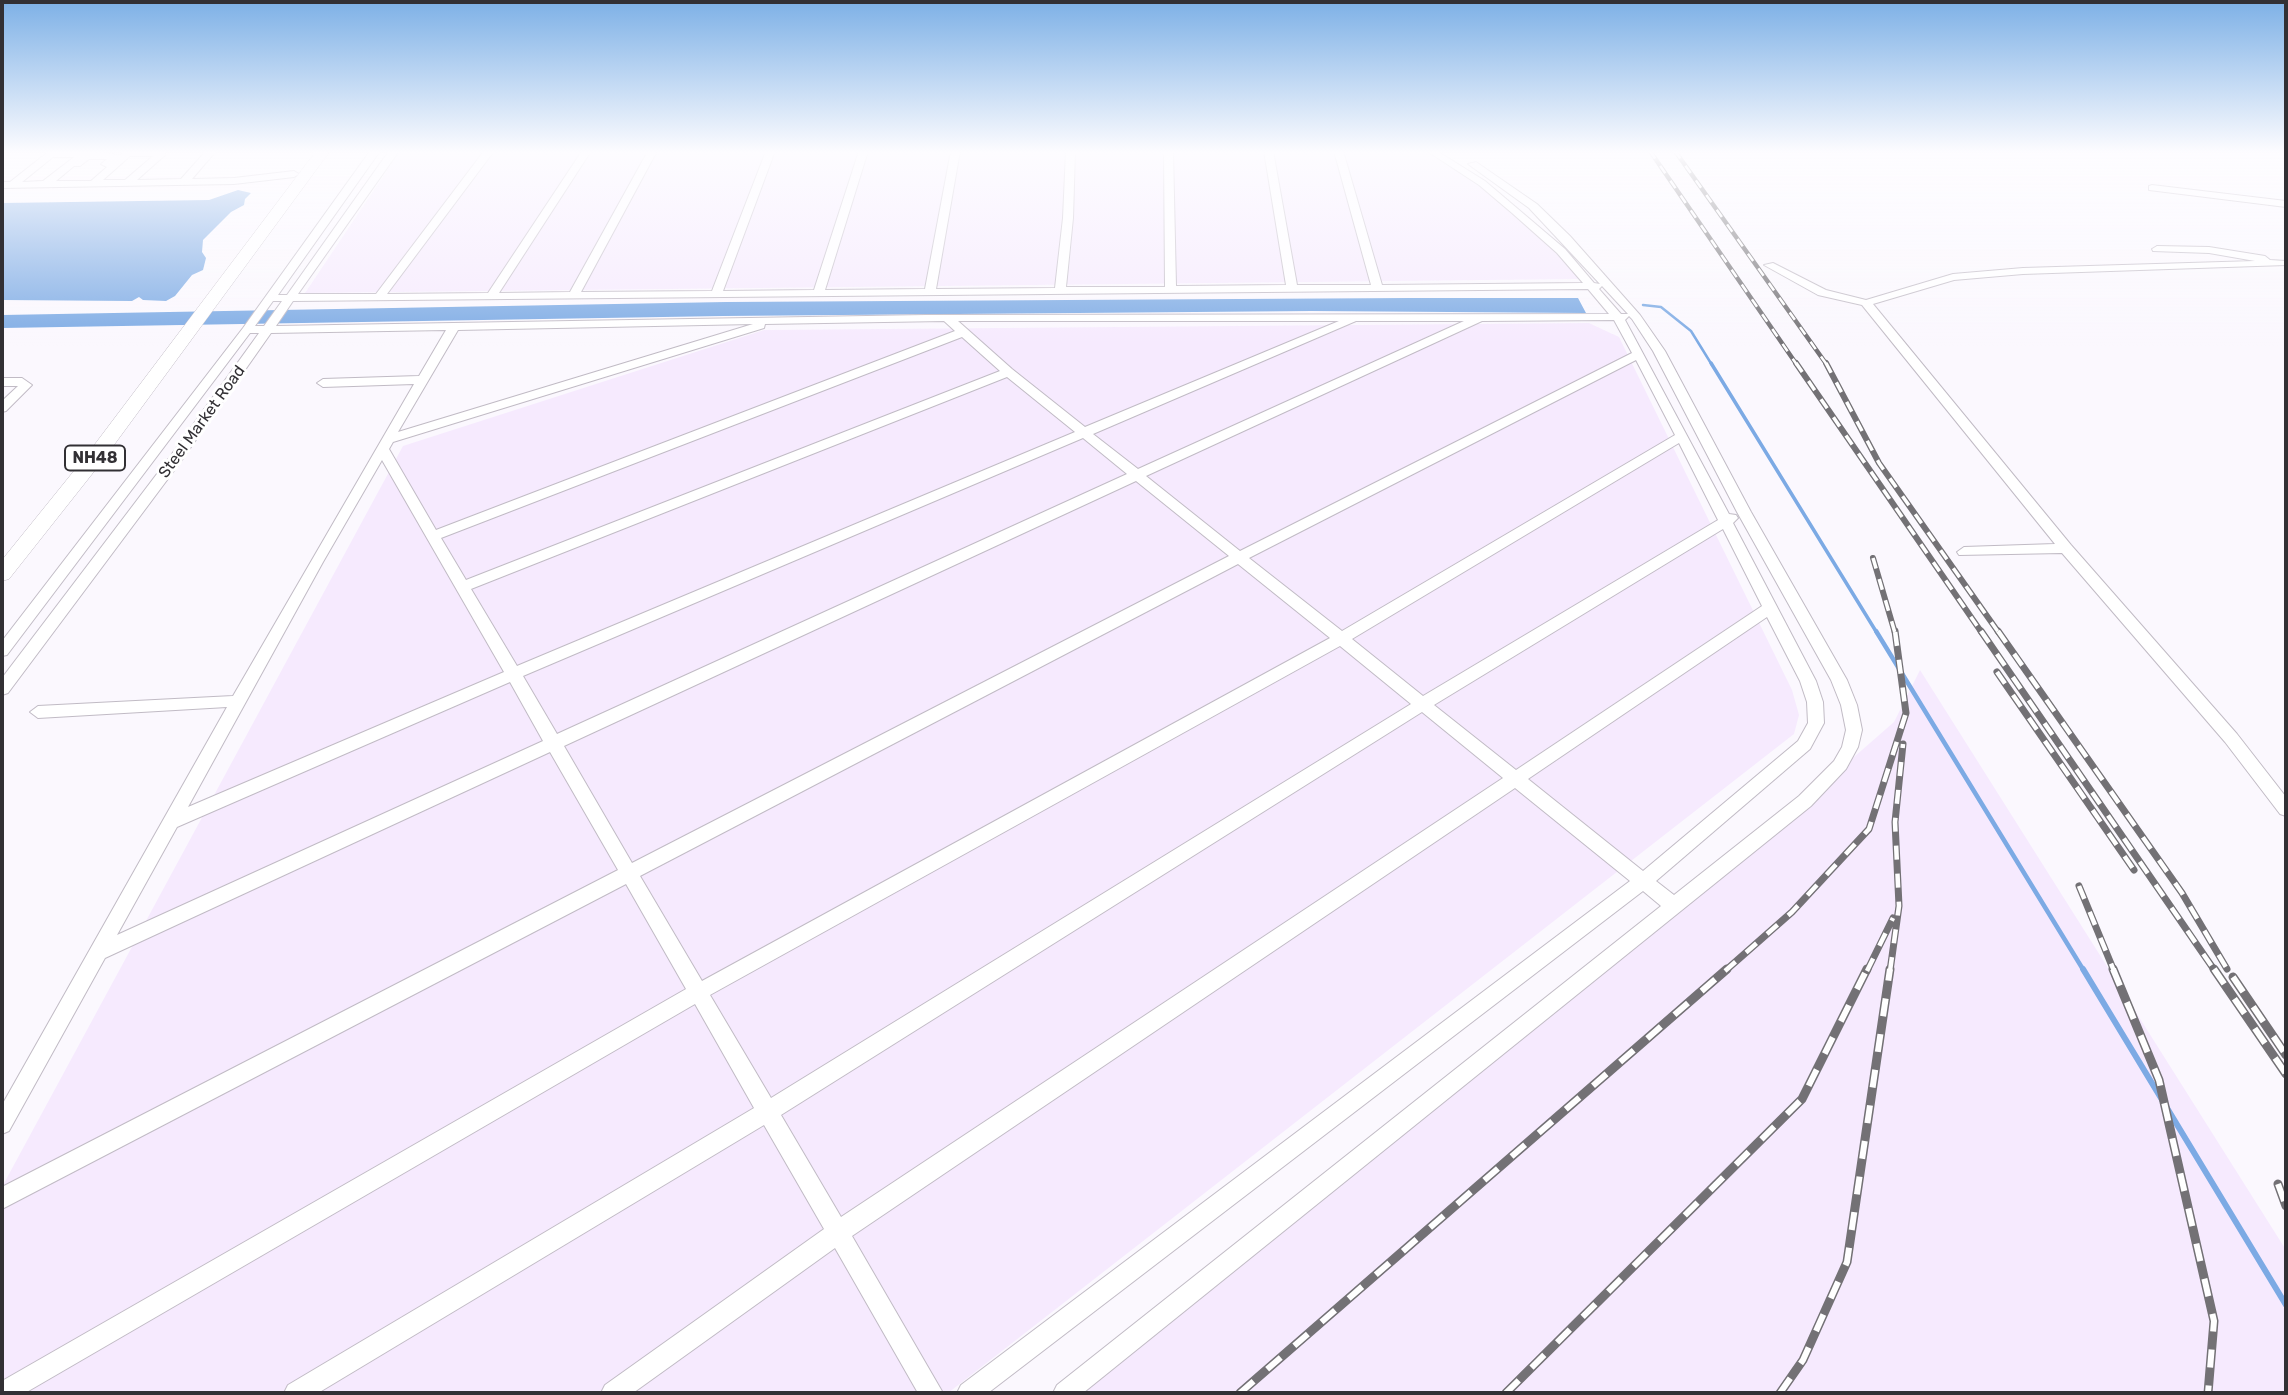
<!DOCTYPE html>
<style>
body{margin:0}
#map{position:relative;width:2288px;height:1395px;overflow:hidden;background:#fbf8fe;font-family:Rubik,sans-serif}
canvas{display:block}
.frame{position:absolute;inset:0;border:4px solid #323034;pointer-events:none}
</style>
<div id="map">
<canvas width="2288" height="1395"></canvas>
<div class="frame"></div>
</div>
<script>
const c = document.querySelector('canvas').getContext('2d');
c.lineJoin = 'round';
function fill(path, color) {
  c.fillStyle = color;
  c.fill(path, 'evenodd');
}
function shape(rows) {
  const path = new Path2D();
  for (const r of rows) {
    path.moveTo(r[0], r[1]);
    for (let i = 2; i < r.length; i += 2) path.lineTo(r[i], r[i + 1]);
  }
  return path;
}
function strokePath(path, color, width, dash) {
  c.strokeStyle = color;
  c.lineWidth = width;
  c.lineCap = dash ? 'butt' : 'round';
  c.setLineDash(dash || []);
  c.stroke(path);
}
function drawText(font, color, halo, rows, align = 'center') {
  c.font = font + ' Rubik,sans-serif';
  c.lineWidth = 6;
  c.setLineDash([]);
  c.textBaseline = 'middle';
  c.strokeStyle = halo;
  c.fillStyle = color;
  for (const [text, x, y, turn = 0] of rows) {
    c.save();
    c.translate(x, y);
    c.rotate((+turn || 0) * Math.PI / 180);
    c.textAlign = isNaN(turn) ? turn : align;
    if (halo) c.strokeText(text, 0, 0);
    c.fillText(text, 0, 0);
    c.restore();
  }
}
fill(shape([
 [400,151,1435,151,1528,223,1580,279,305,293],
 [1589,323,1619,337,1792,690,1799,715,1794,734,948,1393,2,1393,2,1187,403,446,764,330],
 [1920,670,2286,1250,2286,1393,1071,1393,1846,764,1894,722]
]), '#f6eafe');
fill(shape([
 [238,190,251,193,245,199,244,205,231,212,203,240,202,252,206,258,203,270,192,275,175,296,166,301,143,300,139,297,132,301,2,300,2,203,209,200],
 [1408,298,1578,298,1586,313,1312,311,723,316,2,328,2,315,726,302]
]), '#7caae4');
strokePath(shape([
 [1643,305,1661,307,1691,331,1712,365]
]), '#7caae4', 2.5);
strokePath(shape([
 [1711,363,1877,633]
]), '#7caae4', 3.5);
strokePath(shape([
 [1876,631,2084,971]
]), '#7caae4', 4.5);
strokePath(shape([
 [2083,969,2286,1305]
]), '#7caae4', 6);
const minor = shape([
 [84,151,120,155,126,151,165,151,165,155,137,180,181,179,206,151,216,151,192,179,234,178,294,171,299,174,294,177,234,184,2,188,2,182,10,182,48,152,84,151],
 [130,156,153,156,125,180,103,180,130,156],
 [53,157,74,157,43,181,22,182,53,157],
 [89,159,107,159,101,164,107,167,91,181,56,181,74,166,80,166,89,159],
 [370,151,380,151,278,295,287,295,389,151,399,151,298,294,376,294,484,151,494,151,387,294,488,293,582,151,591,151,499,293,570,292,648,151,657,151,581,292,712,291,766,151,775,151,723,291,814,290,859,151,868,151,825,290,925,289,951,151,960,151,936,289,1055,288,1063,218,1066,151,1075,151,1073,218,1066,287,1165,287,1164,151,1173,151,1176,286,1286,285,1264,151,1273,151,1297,285,1371,285,1334,151,1343,151,1382,285,1583,283,1557,253,1512,213,1479,185,1427,151,1437,151,1485,181,1565,249,1594,283,1600,284,1529,208,1468,164,1476,162,1537,204,1570,236,1640,315,1665,351,1751,512,1847,680,1857,705,1862,730,1858,747,1846,769,1811,806,1083,1393,1053,1393,1057,1385,1661,906,1643,891,988,1393,957,1393,961,1385,1630,881,1515,788,852,1236,943,1393,918,1393,835,1248,633,1393,601,1393,605,1385,824,1229,764,1125,318,1393,284,1393,288,1385,754,1108,695,1004,25,1393,2,1393,2,1381,686,989,626,884,2,1209,2,1187,618,870,550,752,105,958,9,1131,2,1134,2,1105,227,707,38,718,30,712,38,706,233,696,414,384,323,387,317,383,323,379,419,376,446,330,271,333,179,464,8,693,2,695,2,678,169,458,259,333,250,333,7,655,2,656,2,641,243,328,370,151],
 [1602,286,1628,314,1621,314,1599,289,1602,286],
 [1588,289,1609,314,926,315,276,326,293,301,1588,289],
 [273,301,282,301,264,326,255,326,273,301],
 [1629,316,1632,319,1653,351,1737,512,1831,680,1841,705,1846,730,1842,747,1834,761,1799,796,1674,895,1656,881,1810,749,1824,723,1823,702,1816,681,1733,523,1738,518,1736,515,1729,514,1625,320,1629,316],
 [1614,320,1632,353,1240,551,1146,476,1482,321,1614,320],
 [944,321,955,331,436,530,389,449,393,442,764,328,765,324,944,321],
 [958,321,1339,321,1085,427,1012,369,958,321],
 [1356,321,1464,321,1138,469,1093,434,1356,321],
 [753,324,398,432,458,330,753,324],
 [962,337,1000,371,466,580,441,538,962,337],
 [1636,360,1675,435,1342,631,1249,558,1636,360],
 [1007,377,1075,432,517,666,471,589,1007,377],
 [1083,438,1127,474,557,734,523,676,1083,438],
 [1679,443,1718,520,1423,696,1352,639,1679,443],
 [382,460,504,672,188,807,323,562,382,460],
 [1136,481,1229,556,632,863,564,746,1136,481],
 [1723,529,1762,606,1516,770,1434,705,1723,529],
 [1238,564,1330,638,702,981,640,876,1238,564],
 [1767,617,1800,681,1807,702,1808,723,1798,741,1643,871,1528,779,1767,617],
 [1340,646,1411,704,771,1098,710,995,1340,646],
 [510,682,543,741,117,935,177,827,510,682],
 [1422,712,1503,778,841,1217,781,1115,1422,712],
 [2152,185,2286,201,2286,207,2149,190,2149,186,2152,185],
 [2157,246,2209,247,2265,256,2270,260,2286,261,2286,265,2023,274,1954,280,1873,304,2071,545,2237,734,2286,797,2286,816,2280,814,2225,742,2062,553,1959,555,1957,552,1964,547,2055,544,1862,305,1818,295,1764,265,1773,263,1826,290,1866,300,1953,274,2023,268,2255,261,2209,253,2153,251,2152,249,2157,246],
 [2,378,22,378,32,385,6,411,2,412,2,401,18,386,2,386,2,378]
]);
const highway = shape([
 [316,151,330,151,100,464,9,579,2,581,2,560,86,456,316,151]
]);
strokePath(minor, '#c1bbc5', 2);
strokePath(highway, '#c1bbc5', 1);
fill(minor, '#fff');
fill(highway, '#fff');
const railFar3 = shape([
 [1650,151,1797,365],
 [1675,151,1827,365]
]);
const railFar2 = shape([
 [1796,363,1982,633],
 [1826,363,1879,463,1999,633],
 [1873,558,1895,633]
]);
const railFar1 = shape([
 [1981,631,2215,971],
 [1998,631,2182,893,2227,969],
 [1997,672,2134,870],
 [2079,886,2114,971],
 [1725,971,1792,912,1869,829,1906,713,1895,631],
 [1867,971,1893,918],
 [1890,971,1899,906,1895,822,1903,744]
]);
const rail = shape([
 [2113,969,2159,1080,2214,1321,2208,1393],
 [2214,969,2286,1074],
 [2233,977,2286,1055],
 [2278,1184,2286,1206],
 [1240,1393,1727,969],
 [1506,1393,1802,1099,1867,969],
 [1780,1393,1803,1360,1847,1262,1890,969]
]);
strokePath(railFar3, '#737175', 4.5);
strokePath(railFar2, '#737175', 6);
strokePath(railFar1, '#737175', 7);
strokePath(rail, '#737175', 9);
strokePath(railFar3, '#fff', 2.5, [9]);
strokePath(railFar2, '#fff', 3.5, [11]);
strokePath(railFar1, '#fff', 4.5, [14]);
strokePath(rail, '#fff', 6, [18]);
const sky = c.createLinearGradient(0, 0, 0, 346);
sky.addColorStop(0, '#7db0e6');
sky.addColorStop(0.44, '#fdfcff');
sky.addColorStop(1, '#fdfcff00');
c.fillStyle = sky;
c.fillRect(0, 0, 2288, 346);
drawText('16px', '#323034', '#fff', [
 ["Steel Market Road",202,422,-54]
]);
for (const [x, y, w] of [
 [95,458,60]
]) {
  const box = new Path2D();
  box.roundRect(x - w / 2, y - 12.5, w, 25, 5);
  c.fillStyle = '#fff';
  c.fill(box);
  strokePath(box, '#323034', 2);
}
drawText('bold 16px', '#323034', null, [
 ["NH48",95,458]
]);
</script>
